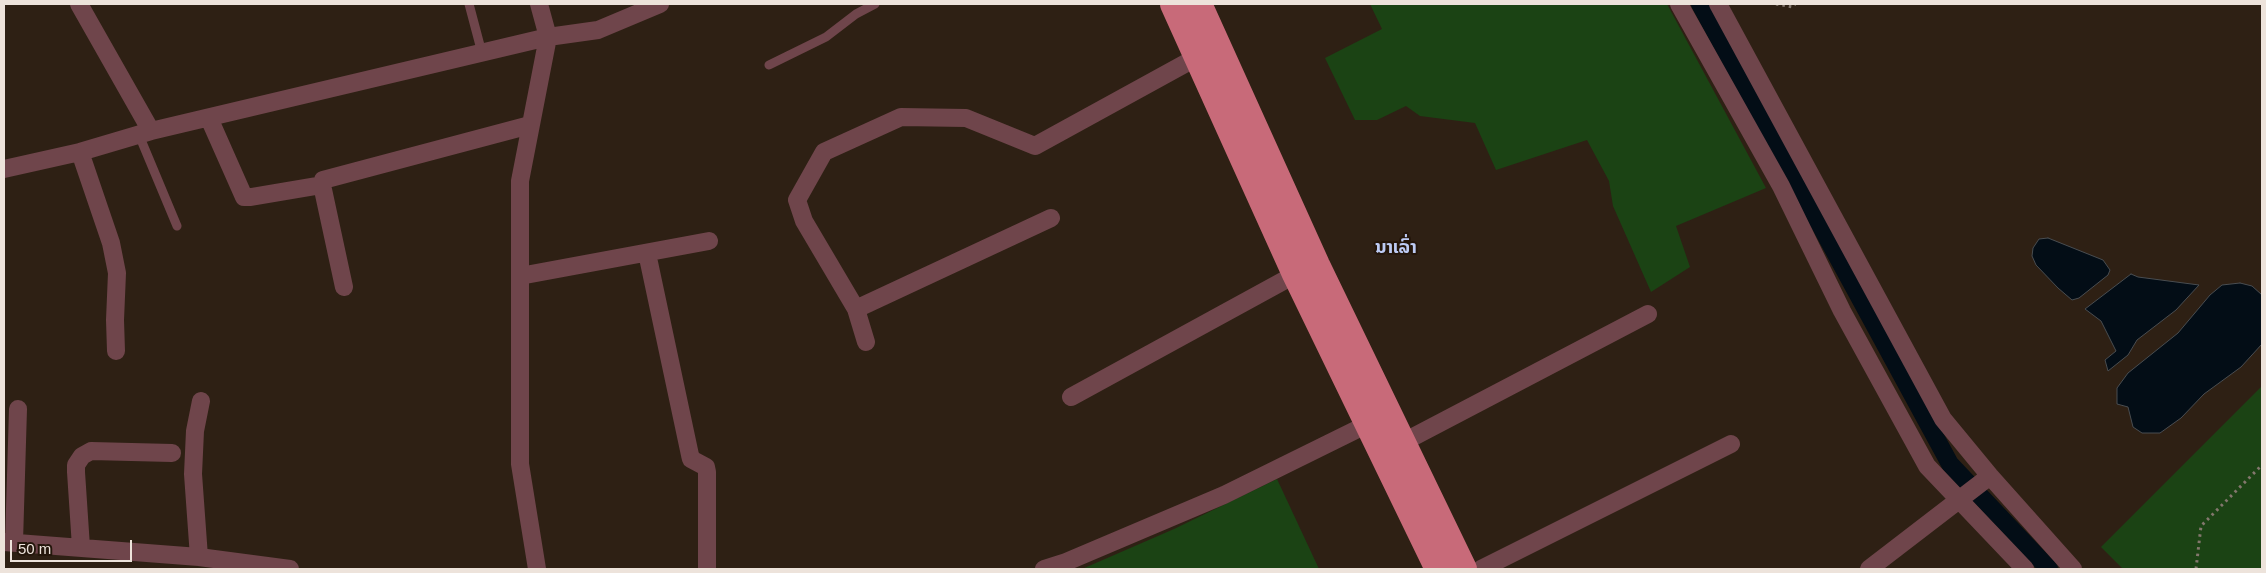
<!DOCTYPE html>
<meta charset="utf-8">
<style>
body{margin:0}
#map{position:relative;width:2266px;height:573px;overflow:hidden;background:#2e2014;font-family:Helvetica,sans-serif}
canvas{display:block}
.frame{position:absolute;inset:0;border:5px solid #ede3db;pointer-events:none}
.scale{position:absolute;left:10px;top:540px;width:122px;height:22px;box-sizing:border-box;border:2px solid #ede3db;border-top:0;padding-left:6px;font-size:15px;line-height:18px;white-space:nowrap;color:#ede3db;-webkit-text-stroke:4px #24160b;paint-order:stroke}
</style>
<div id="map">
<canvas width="2266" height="573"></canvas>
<div class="frame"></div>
<div class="scale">50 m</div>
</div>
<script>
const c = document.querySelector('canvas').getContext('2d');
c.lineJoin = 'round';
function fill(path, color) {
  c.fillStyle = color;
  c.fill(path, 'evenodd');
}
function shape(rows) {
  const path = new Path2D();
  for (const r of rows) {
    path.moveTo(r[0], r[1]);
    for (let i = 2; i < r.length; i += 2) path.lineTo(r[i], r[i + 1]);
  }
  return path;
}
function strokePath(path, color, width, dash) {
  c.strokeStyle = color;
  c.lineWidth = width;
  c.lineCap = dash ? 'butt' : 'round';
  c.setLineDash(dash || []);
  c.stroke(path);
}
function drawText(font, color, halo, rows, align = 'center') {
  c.font = font + ' Helvetica,"Noto Sans Lao",sans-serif';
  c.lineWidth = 4;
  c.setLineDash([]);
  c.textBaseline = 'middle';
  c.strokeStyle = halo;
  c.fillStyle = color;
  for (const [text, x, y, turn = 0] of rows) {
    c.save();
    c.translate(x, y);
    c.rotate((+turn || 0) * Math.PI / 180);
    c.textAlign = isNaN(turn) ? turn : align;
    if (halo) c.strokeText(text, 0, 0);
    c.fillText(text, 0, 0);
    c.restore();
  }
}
fill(shape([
 [1370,4,1667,4,1766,188,1676,226,1690,267,1651,292,1613,206,1609,181,1587,140,1496,170,1475,123,1420,116,1406,106,1377,120,1355,120,1325,58,1382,29],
 [2262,386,2262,569,2123,569,2101,547],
 [1277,479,1319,569,1082,569,1174,529]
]), '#1b4314');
const water = shape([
 [2048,238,2103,260,2110,270,2108,275,2079,298,2072,300,2058,288,2036,265,2032,256,2033,248,2039,239,2048,238],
 [2131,274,2138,277,2199,285,2176,310,2137,340,2128,355,2108,371,2105,360,2116,351,2101,321,2085,309,2131,274],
 [2240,283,2252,286,2262,295,2262,344,2241,367,2204,394,2181,418,2160,433,2142,433,2133,427,2128,407,2117,404,2117,388,2128,373,2178,333,2210,295,2222,285,2240,283]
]);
fill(water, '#030d16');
strokePath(water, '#494d51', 1);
strokePath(shape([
 [1700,4,1950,464,2049,569]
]), '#030d16', 18);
strokePath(shape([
 [1776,4,1793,7,1795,4],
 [2196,569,2201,526,2262,465]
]), '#83776d', 3, [2.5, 4]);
strokePath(shape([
 [469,4,482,53],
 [769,65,826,37,856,14,875,4],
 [139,135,177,226]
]), '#6f454b', 9);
strokePath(shape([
 [79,4,151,131],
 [1679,4,1781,186,1842,311,1927,466,2025,569],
 [1718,4,1943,419,1990,476,2073,569],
 [209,118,244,197,251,197,322,185],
 [80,152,111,243,117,273,115,320,116,351],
 [4,169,80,152,151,131,548,37,598,30,660,4],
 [1051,218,856,309,804,221,797,200,824,152,901,117,966,118,1035,146,1199,56],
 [647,253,690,455,691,459,706,467,707,472,707,569],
 [520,276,709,241],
 [344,287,322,185,323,180,530,125],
 [856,309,866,342],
 [1071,397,1296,274],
 [1394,447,1648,314],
 [4,542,199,557,290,569],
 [14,542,18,409],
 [81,547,76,472,76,465,82,456,91,451,172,453],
 [199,557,193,474,195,431,201,401],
 [537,569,520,464,520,181,548,37,539,4],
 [1044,569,1066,562,1224,495,1376,420],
 [1481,569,1731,444],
 [1869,569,1990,476]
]), '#6f454b', 18);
strokePath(shape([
 [1174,4,1296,274,1439,569],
 [1198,4,1316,265,1463,569]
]), '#c86a79', 28);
drawText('bold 18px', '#bdcbf4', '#24160b', [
 ["ນາເລົ່າ",1396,248]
]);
</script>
